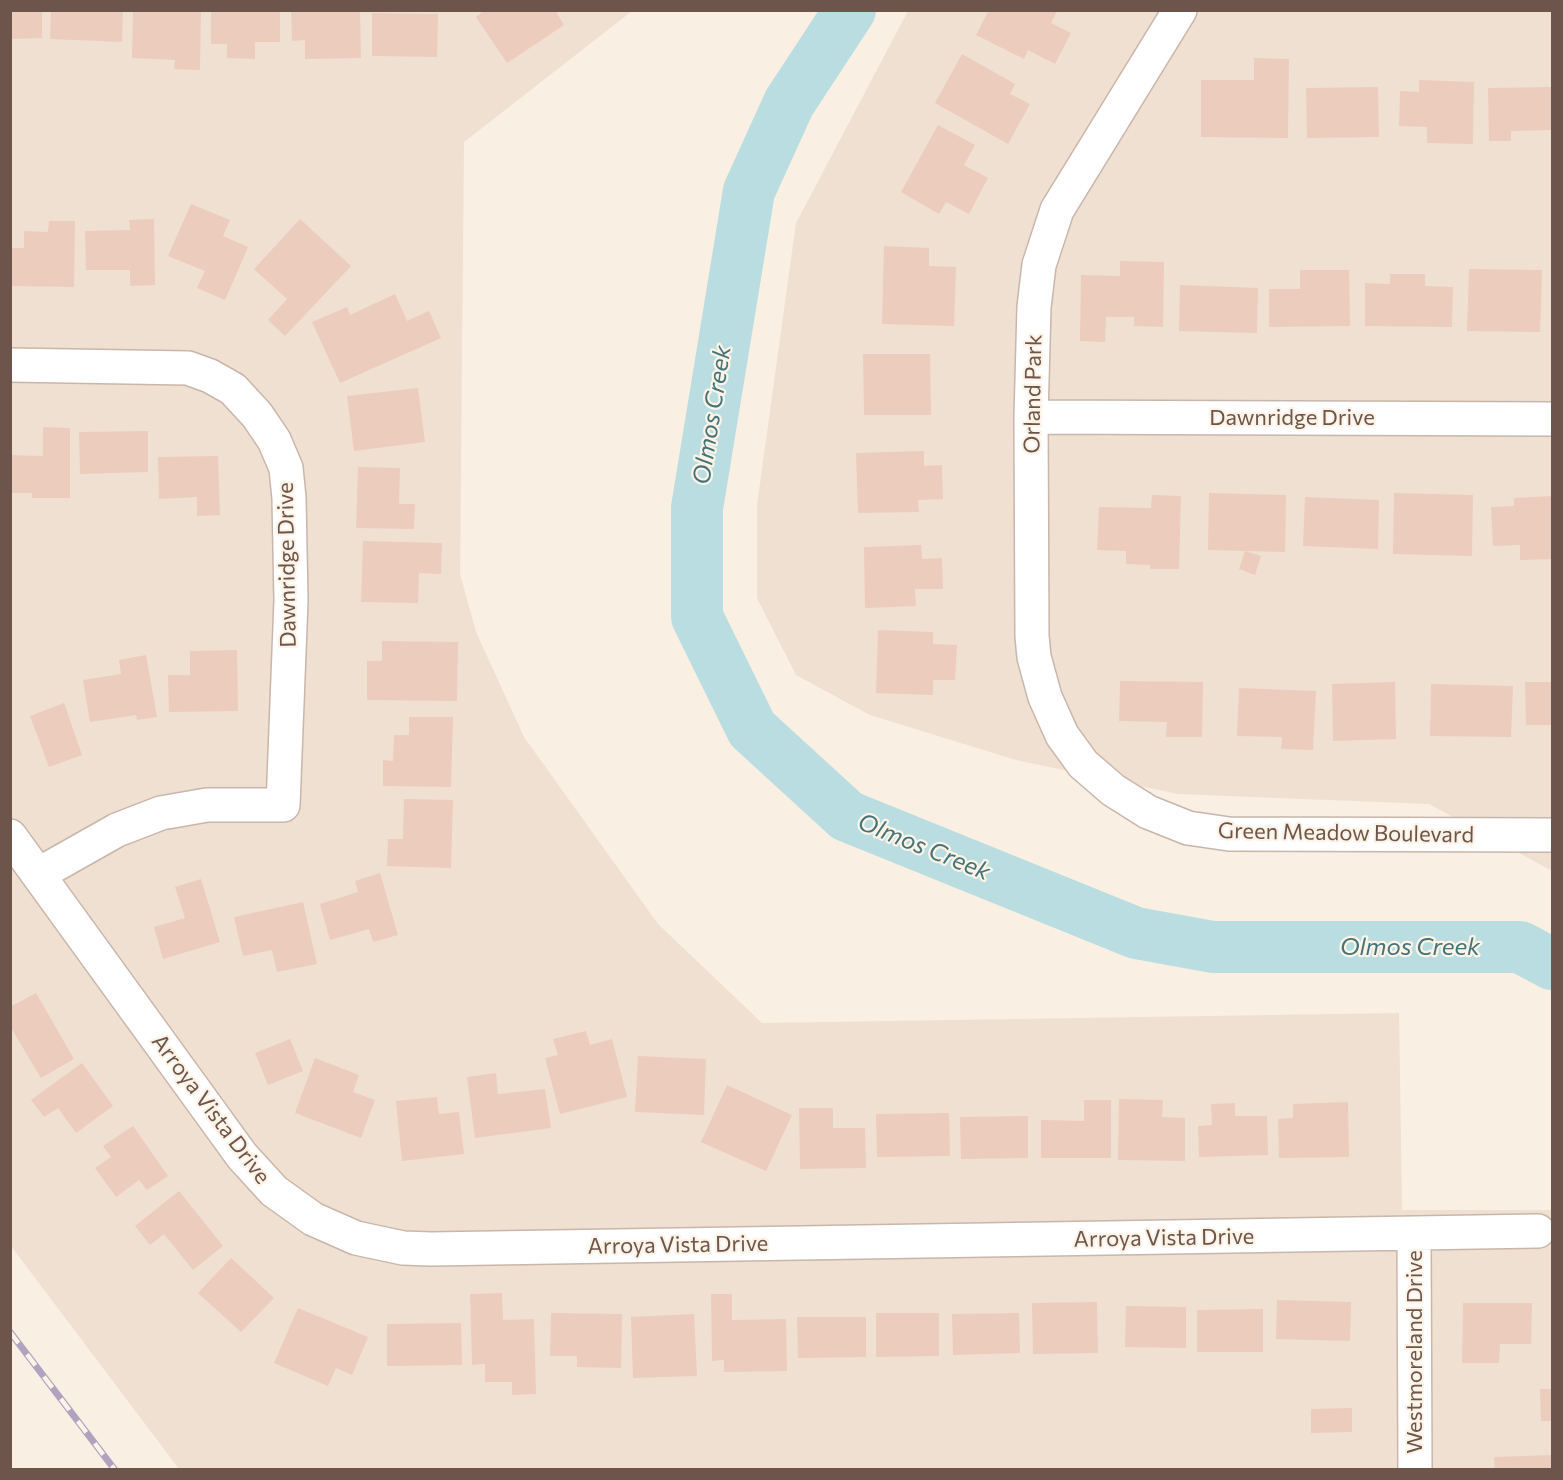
<!DOCTYPE html>
<style>
body{margin:0}
#map{position:relative;width:1563px;height:1480px;overflow:hidden;background:#f9efe2;font-family:Commissioner,sans-serif}
canvas{display:block}
.frame{position:absolute;inset:0;border:12px solid #6e554b;pointer-events:none}
</style>
<div id="map">
<canvas width="1563" height="1480"></canvas>
<div class="frame"></div>
</div>
<script>
const c = document.querySelector('canvas').getContext('2d');
c.lineJoin = 'round';
function fill(path, color) {
  c.fillStyle = color;
  c.fill(path, 'evenodd');
}
function shape(rows) {
  const path = new Path2D();
  for (const r of rows) {
    path.moveTo(r[0], r[1]);
    for (let i = 2; i < r.length; i += 2) path.lineTo(r[i], r[i + 1]);
  }
  return path;
}
function strokePath(path, color, width, dash) {
  c.strokeStyle = color;
  c.lineWidth = width;
  c.lineCap = dash ? 'butt' : 'round';
  c.setLineDash(dash || []);
  c.stroke(path);
}
function drawText(font, color, halo, rows, align = 'center') {
  c.font = font + ' Commissioner,sans-serif';
  c.lineWidth = 4.5;
  c.setLineDash([]);
  c.textBaseline = 'middle';
  c.strokeStyle = halo;
  c.fillStyle = color;
  for (const [text, x, y, turn = 0] of rows) {
    c.save();
    c.translate(x, y);
    c.rotate((+turn || 0) * Math.PI / 180);
    c.textAlign = isNaN(turn) ? turn : align;
    if (halo) c.strokeText(text, 0, 0);
    c.fillText(text, 0, 0);
    c.restore();
  }
}
fill(shape([
 [11,11,632,11,464,142,460,574,476,632,524,737,658,924,762,1023,1399,1013,1402,1210,1552,1210,1552,1469,179,1469,11,1246],
 [908,11,1552,11,1552,871,1429,804,1178,794,1016,760,870,715,796,675,757,598,757,505,796,223]
]), '#f0e0d1');
strokePath(shape([
 [850,10,789,103,749,191,697,508,697,617,752,729,847,816,1136,933,1213,947,1520,947,1552,964]
]), '#b9dde0', 52);
fill(shape([
 [10,10,42,10,42,38,10,39],
 [51,10,123,10,122,42,50,39],
 [133,10,201,10,200,70,174,69,175,60,132,58],
 [211,10,280,10,280,42,255,42,255,59,227,58,227,44,211,44],
 [291,10,360,10,361,58,305,59,305,40,292,41],
 [485,10,555,10,564,25,507,63,476,17],
 [989,10,1055,10,1057,11,1051,23,1071,33,1055,64,1028,50,1024,59,976,35],
 [372,13,438,14,437,57,372,56],
 [962,54,1015,84,1010,94,1030,104,1008,144,935,103],
 [1254,58,1289,59,1288,138,1201,137,1201,80,1254,80],
 [1419,80,1474,82,1473,144,1427,143,1427,127,1399,126,1400,91,1419,92],
 [1378,87,1379,137,1307,138,1306,88],
 [1552,87,1552,130,1511,131,1511,141,1489,141,1488,88],
 [938,125,975,145,964,165,988,178,969,214,946,202,939,214,901,192],
 [191,204,230,220,223,236,248,247,225,300,197,288,205,271,168,256],
 [154,219,155,285,130,286,130,270,86,270,85,231,130,230,129,220],
 [300,219,351,266,285,336,268,320,287,299,254,269],
 [49,221,75,221,74,287,10,286,10,248,24,248,24,231,48,232],
 [884,246,929,248,929,266,956,267,954,326,882,324],
 [1120,261,1164,262,1163,327,1134,326,1134,317,1106,317,1105,342,1080,341,1081,275,1120,276],
 [1469,269,1542,270,1540,332,1467,331],
 [1300,270,1349,270,1350,326,1269,327,1269,289,1300,289],
 [1390,274,1425,274,1425,286,1453,287,1452,327,1365,326,1365,283,1390,284],
 [1180,285,1258,288,1257,333,1179,331],
 [395,294,407,321,429,311,441,338,340,383,312,322,347,307,350,315],
 [863,354,930,354,931,415,864,415],
 [418,388,425,442,354,451,347,396],
 [43,427,70,428,70,498,32,498,32,493,10,493,10,455,43,456],
 [148,431,148,472,80,474,79,432],
 [924,451,924,466,942,465,943,499,918,500,919,512,858,513,856,453],
 [218,456,220,515,197,516,197,497,159,499,158,457],
 [358,467,400,468,399,504,415,504,414,529,356,528],
 [1209,493,1286,495,1285,552,1208,550],
 [1394,493,1473,495,1472,556,1393,554],
 [1152,495,1181,496,1179,569,1150,569,1150,565,1126,564,1126,551,1097,550,1099,507,1151,508],
 [1552,496,1552,559,1520,560,1520,545,1493,546,1491,507,1514,506,1514,498],
 [1305,497,1379,500,1378,549,1303,546],
 [363,541,442,543,441,574,419,573,418,603,361,602],
 [921,545,922,559,942,558,943,589,915,589,916,606,865,608,864,547],
 [1245,551,1261,556,1255,575,1239,569],
 [878,630,933,632,933,644,957,645,955,680,933,680,933,695,876,693],
 [382,641,458,642,457,701,367,700,367,661,382,661],
 [237,650,238,711,169,712,168,675,190,675,190,651],
 [146,655,157,717,137,720,136,715,90,722,83,680,121,674,119,660],
 [1120,681,1203,682,1202,737,1166,737,1167,722,1119,721],
 [1395,682,1396,739,1333,741,1332,684],
 [1525,682,1552,682,1552,725,1526,725],
 [1431,684,1513,686,1511,737,1430,736],
 [1239,688,1316,691,1313,750,1281,749,1282,737,1237,736],
 [64,703,82,755,49,767,30,716],
 [409,717,453,717,451,787,383,786,383,760,393,761,394,735,409,735],
 [404,799,453,800,451,868,387,866,388,839,403,839],
 [380,873,398,935,373,942,369,929,330,940,320,904,358,892,355,881],
 [201,879,220,942,163,959,154,927,185,918,175,887],
 [303,902,317,964,277,972,272,950,243,956,234,917],
 [36,993,74,1059,41,1078,10,1026,10,1007],
 [586,1031,590,1045,612,1039,627,1097,560,1114,545,1058,558,1055,553,1039],
 [290,1039,303,1071,268,1085,255,1053],
 [638,1056,706,1059,704,1115,635,1112],
 [315,1058,359,1075,353,1092,375,1100,361,1138,295,1113],
 [82,1063,113,1106,76,1133,58,1108,44,1117,31,1100],
 [496,1073,498,1094,545,1089,551,1128,475,1138,467,1077],
 [727,1085,792,1115,766,1171,701,1142],
 [437,1097,439,1114,459,1112,464,1154,402,1161,396,1101],
 [1119,1099,1163,1100,1162,1117,1185,1118,1185,1161,1118,1160],
 [1084,1100,1111,1100,1111,1158,1041,1158,1041,1120,1084,1121],
 [1348,1102,1349,1157,1279,1158,1278,1119,1293,1118,1293,1104],
 [1235,1103,1235,1116,1267,1116,1268,1155,1199,1157,1198,1126,1212,1125,1211,1104],
 [799,1108,833,1108,833,1128,865,1128,866,1168,800,1169],
 [949,1113,950,1156,877,1157,876,1114],
 [1028,1116,1028,1158,961,1159,960,1117],
 [133,1126,168,1176,147,1190,139,1180,116,1197,95,1168,111,1157,103,1146],
 [179,1191,223,1246,193,1270,164,1234,150,1245,135,1226],
 [231,1258,274,1298,241,1332,198,1293],
 [502,1293,503,1320,534,1319,536,1394,512,1395,512,1382,485,1382,485,1364,472,1365,470,1294],
 [711,1294,732,1294,732,1320,786,1319,787,1371,724,1372,724,1360,712,1361],
 [1277,1300,1351,1302,1350,1341,1276,1339],
 [1097,1302,1098,1353,1033,1354,1032,1303],
 [1463,1303,1532,1303,1531,1344,1500,1344,1499,1363,1462,1363],
 [1126,1306,1186,1307,1186,1348,1125,1347],
 [298,1308,368,1337,352,1375,336,1368,328,1386,274,1363],
 [1263,1309,1263,1352,1197,1352,1197,1310],
 [551,1313,622,1314,621,1368,577,1367,577,1356,550,1356],
 [876,1313,939,1313,939,1356,876,1357],
 [1019,1313,1020,1353,953,1355,952,1314],
 [694,1314,697,1376,633,1378,631,1317],
 [797,1317,866,1317,866,1357,798,1358],
 [461,1323,462,1365,387,1366,387,1324],
 [1540,1389,1552,1389,1552,1421,1541,1421],
 [1352,1408,1352,1432,1311,1433,1311,1409],
 [1552,1455,1552,1470,1495,1470,1494,1457]
]), '#ecccbc');
const minor = shape([
 [1180,10,1057,210,1039,265,1034,307,1031,417,1032,636,1034,657,1045,697,1062,735,1083,764,1113,790,1148,812,1188,828,1229,834,1552,835],
 [10,365,188,368,210,376,233,389,257,415,274,440,286,468,289,498,291,601,283,805,207,805,161,813,117,830,39,874],
 [1031,417,1552,419],
 [10,836,242,1156,274,1191,313,1219,356,1238,403,1248,431,1249,1538,1231],
 [1414,1234,1415,1470]
]);
strokePath(minor, '#c8b6aa', 36);
strokePath(minor, '#fff', 33);
const rail = shape([
 [10,1332,115,1470]
]);
strokePath(rail, '#b1a2c0', 7);
strokePath(rail, '#fdf3e7', 4.5, [14]);
drawText('22px', '#6e554b', '#fdf3e7', [
 ["Orland Park",1033,394,-89],
 ["Dawnridge Drive",1292,418],
 ["Dawnridge Drive",287,565,-91],
 ["Green Meadow Boulevard",1346,833,1],
 ["Arroya Vista Drive",211,1109,53],
 ["Arroya Vista Drive",1164,1238,-1],
 ["Arroya Vista Drive",678,1245,-1],
 ["Westmoreland Drive",1415,1352,-90]
]);
drawText('italic 24px', '#447379', '#fdf3e7', [
 ["Olmos Creek",712,415,-81],
 ["Olmos Creek",924,847,22],
 ["Olmos Creek",1410,947]
]);
</script>
